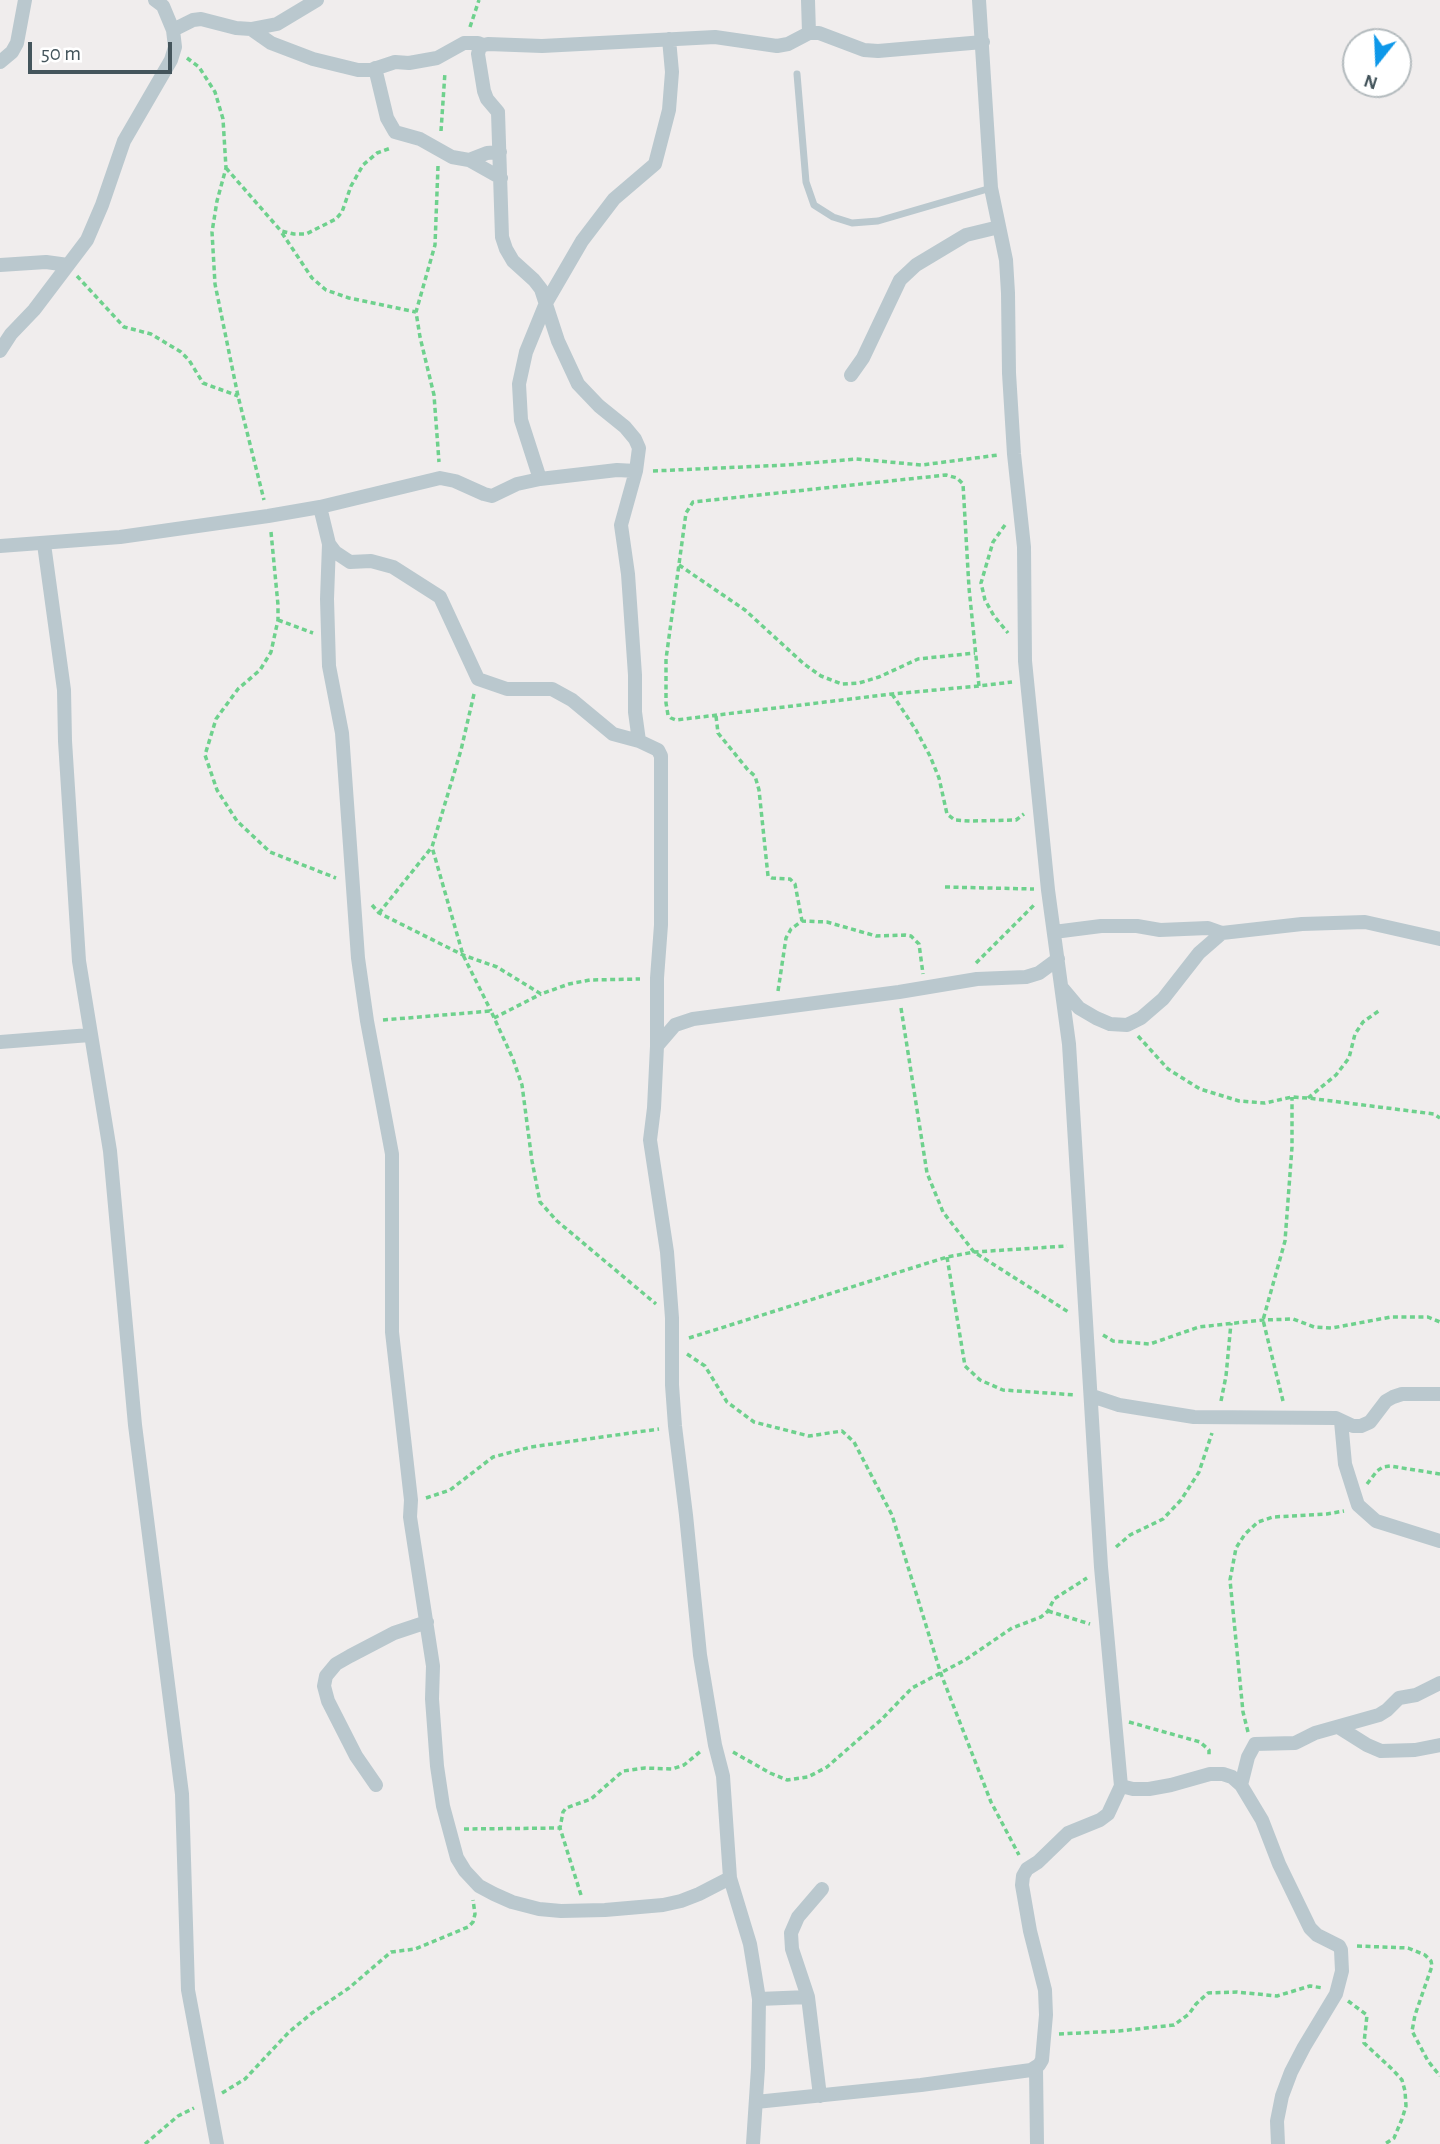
<!DOCTYPE html>
<style>
body{margin:0}
#map{position:relative;width:1440px;height:2144px;overflow:hidden;background:#f0eded;font-family:"Alegreya Sans",sans-serif}
canvas{display:block}
.north{position:absolute;left:1342px;top:28px;width:70px;height:70px;box-sizing:border-box;background:#fff;border:2px solid #b4bbbe;border-radius:50%;rotate:198deg;font-size:19px;font-weight:700;line-height:28px;text-align:center;color:#44555c}
.north::after{content:'';display:block;margin:auto;width:24px;height:32px;background:#0e98e9;clip-path:polygon(50% 0,100% 100%,50% 72%,0 100%)}
.scale{position:absolute;left:28px;top:42px;width:144px;height:32px;box-sizing:border-box;border:4px solid #44555c;border-top:0;padding-left:9px;font-size:21px;line-height:24px;white-space:nowrap;color:#44555c;-webkit-text-stroke:5px #fff;paint-order:stroke}
</style>
<div id="map">
<canvas width="1440" height="2144"></canvas>
<div class="north">N</div>
<div class="scale">50 m</div>
</div>
<script>
const c = document.querySelector('canvas').getContext('2d');
c.lineJoin = 'round';
function shape(rows) {
  const path = new Path2D();
  for (const r of rows) {
    path.moveTo(r[0], r[1]);
    for (let i = 2; i < r.length; i += 2) path.lineTo(r[i], r[i + 1]);
  }
  return path;
}
function strokePath(path, color, width, dash) {
  c.strokeStyle = color;
  c.lineWidth = width;
  c.lineCap = dash ? 'butt' : 'round';
  c.setLineDash(dash || []);
  c.stroke(path);
}
strokePath(shape([
 [470,27,479,0],
 [187,58,199,67,215,92,223,119,226,168,217,201,212,232,215,284,238,396,264,500],
 [441,131,445,72],
 [438,166,435,245,416,312,420,337,434,395,439,462],
 [226,168,281,231,294,234,306,234,336,219,342,212,351,186,363,165,377,153,391,148],
 [282,233,312,278,326,290,349,298,416,312],
 [77,276,124,327,151,334,181,352,189,360,203,383,238,396],
 [653,471,787,465,856,459,922,465,998,455],
 [1005,525,993,542,981,583,985,600,994,616,1008,633],
 [271,532,278,605,278,620,271,652,260,670,238,689,216,719,205,755,217,790,237,821,270,852,336,878],
 [679,565,745,610,804,664,821,676,842,684,859,683,879,677,918,659,975,653],
 [278,620,313,633],
 [979,686,969,588,963,484,957,478,946,475,693,502,686,513,666,659,666,703,668,715,671,718,676,720,892,694,979,686,1012,682],
 [474,694,461,750,432,847,463,955,491,1011],
 [892,694,916,730,930,756,939,778,947,814,955,820,970,821,1016,820,1024,814],
 [716,716,718,733,748,770,755,776,759,790,768,876,772,878,790,879,795,884,802,921],
 [945,887,1034,889],
 [372,905,379,913,463,955,497,967,541,994,569,984,590,980,640,979],
 [379,913,432,847],
 [976,963,1035,904],
 [778,991,786,938,791,929,802,921,827,922,876,936,905,935,911,936,919,944,923,974],
 [901,1008,927,1173,943,1212,974,1252,1070,1313],
 [494,1018,541,994],
 [383,1020,491,1011,513,1059,522,1085,532,1161,540,1202,557,1221,656,1304],
 [1138,1036,1168,1069,1200,1089,1239,1101,1265,1103,1292,1097,1308,1098,1434,1114,1440,1118],
 [1308,1098,1336,1075,1349,1058,1355,1034,1363,1022,1380,1010],
 [947,1257,965,1366,980,1380,1003,1390,1076,1395],
 [1103,1335,1113,1341,1150,1344,1199,1327,1263,1320,1293,1319,1314,1327,1332,1328,1391,1317,1428,1317,1440,1322],
 [689,1338,947,1257,974,1252,1067,1246],
 [687,1354,705,1366,727,1402,754,1422,809,1436,842,1431,854,1442,892,1515,941,1674,991,1802,1019,1855],
 [1221,1401,1226,1376,1231,1323],
 [1283,1401,1263,1320,1285,1241,1292,1147,1292,1097],
 [1367,1484,1377,1471,1383,1467,1390,1466,1440,1474],
 [426,1498,450,1490,493,1457,531,1447,659,1429],
 [1116,1547,1130,1535,1163,1519,1181,1500,1199,1472,1212,1433],
 [1048,1611,1090,1624],
 [1129,1722,1200,1742,1209,1750,1209,1757],
 [1248,1732,1243,1712,1230,1580,1236,1548,1245,1534,1258,1522,1273,1517,1327,1514,1344,1511],
 [733,1752,770,1773,787,1780,808,1777,827,1767,882,1719,912,1688,965,1660,1012,1628,1041,1617,1048,1611,1054,1599,1087,1578],
 [464,1829,560,1828],
 [581,1895,560,1828,563,1812,566,1808,591,1799,623,1771,645,1768,672,1769,684,1765,701,1751],
 [1357,1946,1408,1948,1425,1955,1431,1961,1432,1966,1415,2015,1412,2031,1428,2061,1440,2076],
 [1348,2001,1367,2015,1364,2043,1393,2070,1402,2080,1405,2091,1406,2106,1402,2119,1394,2138,1385,2144],
 [1059,2034,1119,2031,1174,2025,1189,2014,1196,2004,1208,1993,1237,1992,1277,1996,1310,1986,1323,1988],
 [222,2093,245,2079,289,2032,312,2013,349,1988,391,1952,415,1949,468,1927,473,1922,475,1914,473,1900],
 [145,2144,178,2116,194,2108]
]), '#6ed18d', 3.5, [5, 3.5]);
strokePath(shape([
 [797,74,806,182,814,205,833,217,852,223,878,221,991,188]
]), '#bac8ce', 7);
strokePath(shape([
 [808,0,809,33],
 [251,29,271,43,313,59,358,70,371,70,395,62,409,63,437,58,464,43,478,43,483,45],
 [173,30,193,20,201,19,236,28,251,29,277,24,317,0],
 [0,62,12,52,17,43,25,0],
 [375,68,387,118,395,132,420,139,452,157,469,160,501,178],
 [469,160,487,153,500,152],
 [0,265,46,262,68,265],
 [0,351,11,334,34,310,87,240,102,205,124,141,171,60,175,47,173,30,163,6,155,0],
 [851,375,863,358,900,280,916,265,966,235,999,227],
 [540,479,521,420,519,384,526,352,546,303,582,241,614,199,655,164,669,110,672,72,669,39],
 [320,507,329,544,327,599,329,666,342,733,358,958,367,1021,392,1154,392,1332,411,1500,410,1517,433,1666,432,1699,437,1766,443,1806,457,1858,465,1871,479,1886,494,1894,512,1902,539,1909,561,1911,605,1910,663,1905,681,1901,699,1894,730,1878],
 [44,544,64,690,65,741,79,961,110,1151,135,1425,182,1794,188,1990,217,2144],
 [329,544,335,552,350,562,371,561,393,567,440,597,478,679,507,689,552,689,572,700,613,734,639,741,658,750,661,756,661,925,657,978,657,1046],
 [0,546,120,537,268,516,320,507,440,478,455,481,484,494,492,496,517,484,540,479,617,470,636,471],
 [639,741,635,712,635,675,628,574,621,525,636,471,639,448,635,439,625,427,599,406,578,384,558,341,541,289,534,280,513,261,506,249,502,237,498,112,487,99,484,91,478,54,480,46,488,44,542,46,715,37,777,46,788,44,809,33,819,33,864,50,878,51,983,42],
 [1054,932,1101,926,1137,926,1160,930,1208,928,1222,933],
 [1063,989,1079,1008,1096,1018,1110,1024,1127,1025,1141,1018,1163,999,1199,953,1222,933,1302,924,1365,922,1440,939],
 [0,1042,90,1035],
 [1092,1396,1119,1405,1194,1417,1336,1418,1353,1426,1361,1426,1370,1422,1386,1401,1393,1397,1402,1394,1440,1394],
 [1341,1421,1345,1464,1358,1505,1376,1521,1440,1541],
 [1340,1728,1367,1745,1381,1751,1415,1750,1440,1745],
 [376,1785,356,1756,328,1701,324,1686,326,1676,336,1664,350,1656,394,1633,427,1622],
 [1241,1785,1248,1757,1255,1744,1295,1743,1315,1733,1379,1715,1387,1710,1399,1698,1416,1695,1440,1683],
 [1121,1786,1133,1789,1149,1789,1171,1785,1210,1774,1223,1774,1232,1777,1241,1785,1262,1820,1279,1864,1310,1928,1317,1935,1339,1946,1341,1950,1342,1971,1336,1994,1304,2047,1291,2072,1282,2096,1277,2121,1278,2144],
 [759,1999,808,1997],
 [1036,2068,1037,2144],
 [820,2096,808,1997,792,1949,791,1933,798,1917,822,1889],
 [756,2102,921,2085,1031,2070,1039,2065,1042,2060,1046,2015,1045,1990,1030,1931,1022,1885,1023,1876,1027,1869,1038,1862,1068,1833,1100,1820,1108,1814,1121,1786,1101,1567,1069,1044,1048,890,1025,661,1024,547,1014,454,1009,373,1008,293,1006,260,991,188,979,0],
 [753,2144,758,2068,759,1999,750,1944,730,1878,723,1776,715,1745,700,1655,686,1515,675,1426,672,1385,672,1318,667,1252,650,1140,654,1108,657,1046,675,1025,693,1019,899,992,977,979,1026,977,1039,973,1058,959]
]), '#bac8ce', 14);
</script>
